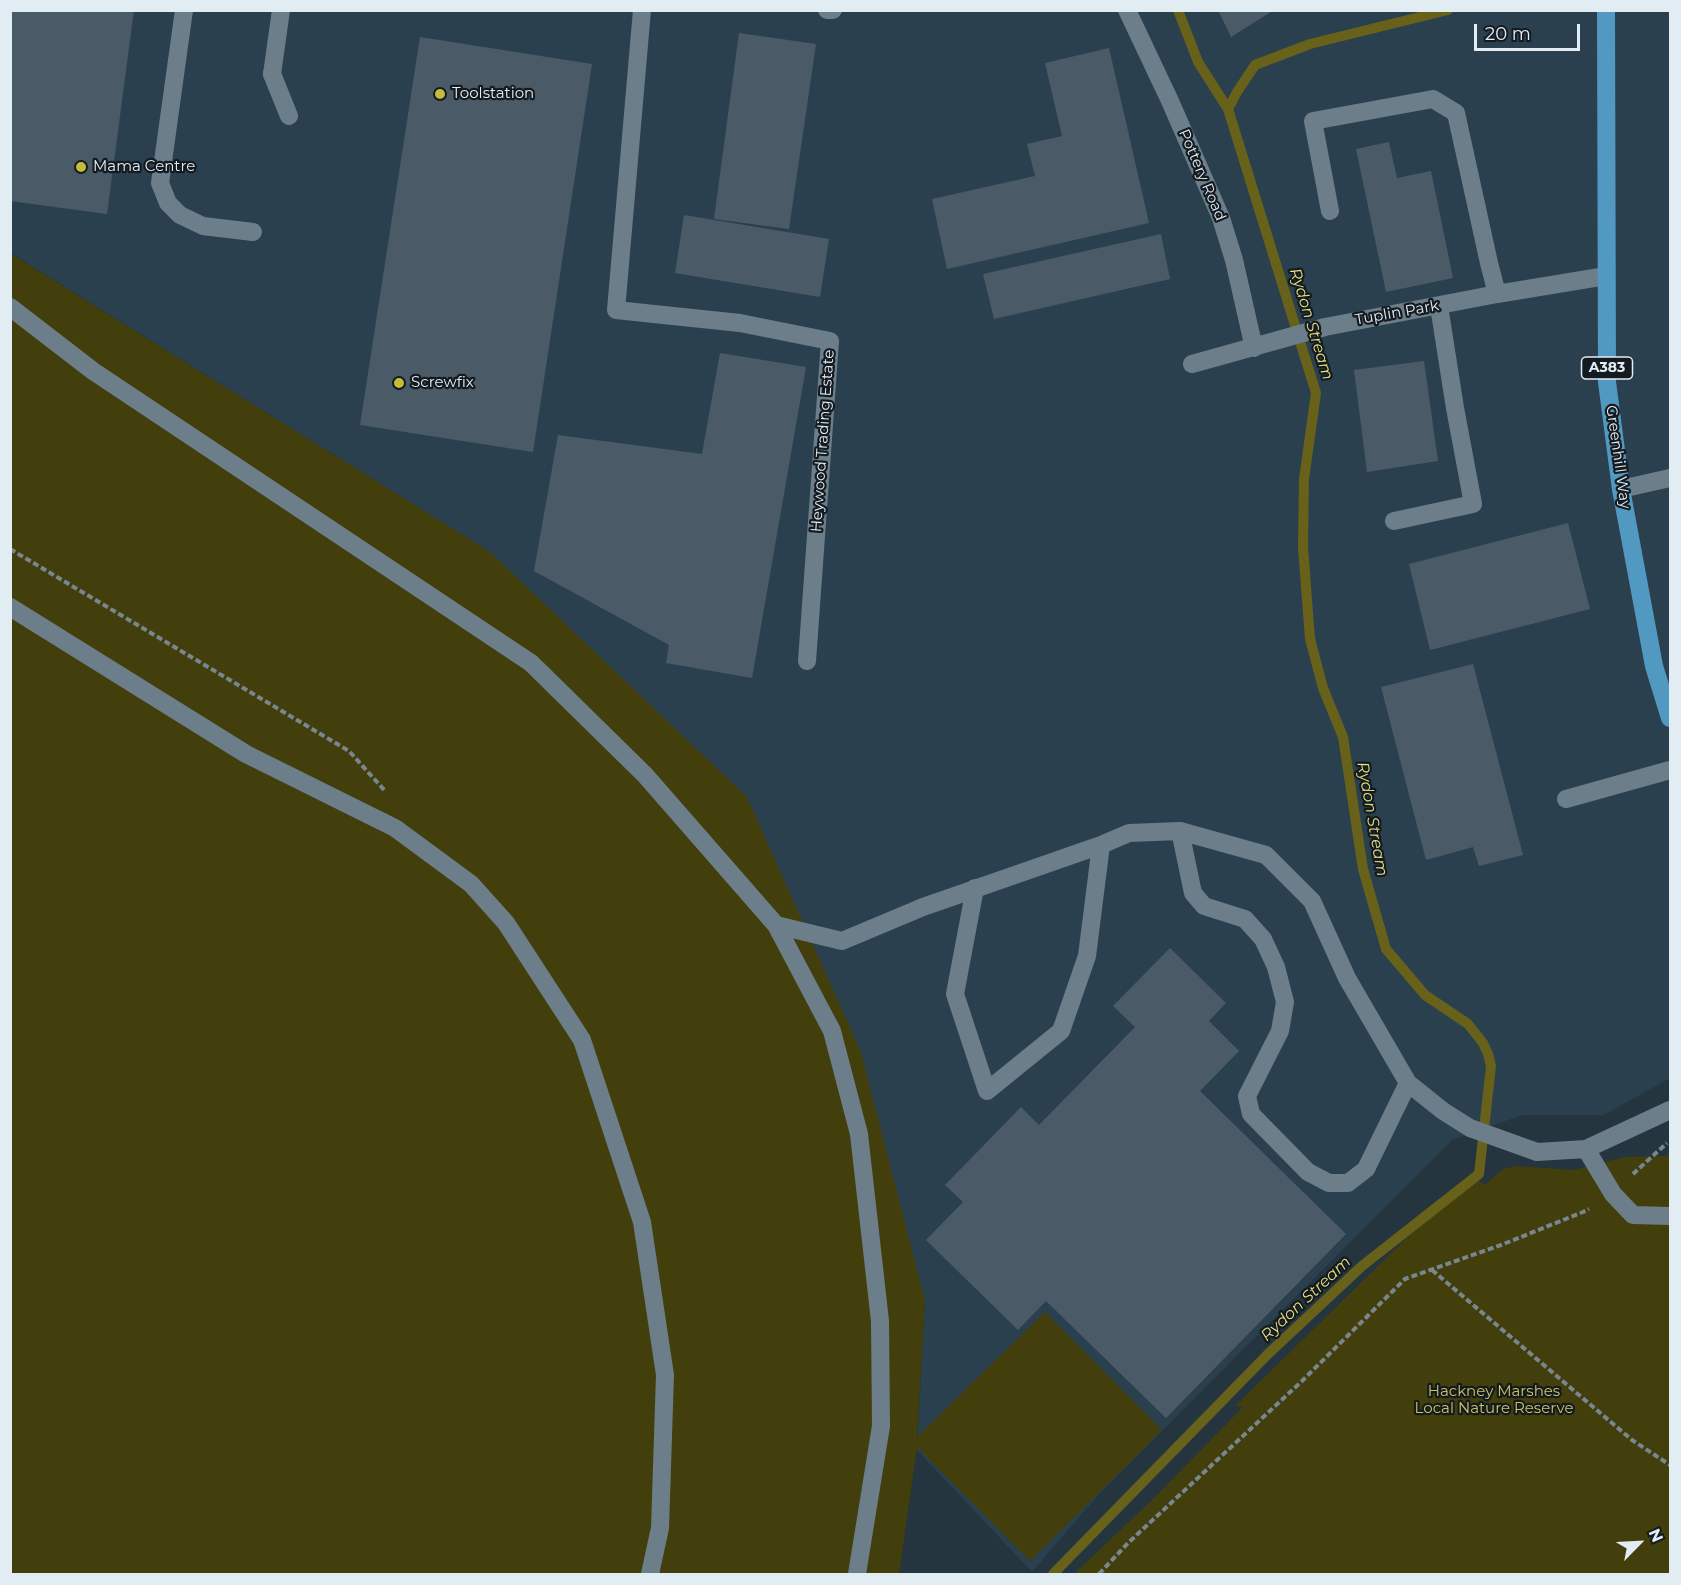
<!DOCTYPE html>
<style>
body{margin:0}
#map{position:relative;width:1681px;height:1585px;overflow:hidden;background:#25353f;font-family:Montserrat,sans-serif}
canvas{display:block}
.frame{position:absolute;inset:0;border:12px solid #e2ecf3;pointer-events:none}
.north{position:absolute;left:1609px;top:1513px;width:60px;height:60px;-webkit-text-stroke:4px #141b20;paint-order:stroke;rotate:66deg;font-size:16px;font-weight:700;line-height:24px;text-align:center;color:#e2ecf3}
.north::after{content:'';display:block;margin:auto;width:21px;height:27px;background:#e2ecf3;clip-path:polygon(50% 0,100% 100%,50% 72%,0 100%)}
.scale{position:absolute;left:1474px;top:24px;width:106px;height:27px;box-sizing:border-box;border:3px solid #e2ecf3;border-top:0;padding-left:8px;font-size:18px;line-height:21px;white-space:nowrap;color:#e2ecf3;-webkit-text-stroke:4px #141b20;paint-order:stroke}
</style>
<div id="map">
<canvas width="1681" height="1585"></canvas>
<div class="frame"></div>
<div class="north">N</div>
<div class="scale">20 m</div>
</div>
<script>
const c = document.querySelector('canvas').getContext('2d');
c.lineJoin = 'round';
function fill(path, color) {
  c.fillStyle = color;
  c.fill(path, 'evenodd');
}
function shape(rows) {
  const path = new Path2D();
  for (const r of rows) {
    path.moveTo(r[0], r[1]);
    for (let i = 2; i < r.length; i += 2) path.lineTo(r[i], r[i + 1]);
  }
  return path;
}
function strokePath(path, color, width, dash) {
  c.strokeStyle = color;
  c.lineWidth = width;
  c.lineCap = dash ? 'butt' : 'round';
  c.setLineDash(dash || []);
  c.stroke(path);
}
function drawText(font, color, halo, rows, align = 'center') {
  c.font = font + ' Montserrat,sans-serif';
  c.lineWidth = 4.5;
  c.setLineDash([]);
  c.textBaseline = 'middle';
  c.strokeStyle = halo;
  c.fillStyle = color;
  for (const [text, x, y, turn = 0] of rows) {
    c.save();
    c.translate(x, y);
    c.rotate((+turn || 0) * Math.PI / 180);
    c.textAlign = isNaN(turn) ? turn : align;
    if (halo) c.strokeText(text, 0, 0);
    c.fillText(text, 0, 0);
    c.restore();
  }
}
fill(shape([
 [10,11,1670,11,1670,1078,1604,1115,1522,1115,1452,1140,1098,1495,1032,1572,917,1450,925,1300,490,552,11,253]
]), '#2b404f');
fill(shape([
 [10,253,490,552,747,797,861,1052,925,1301,917,1437,1045,1312,1162,1430,1030,1561,917,1447,899,1574,11,1574],
 [1670,1153,1670,1574,1074,1574,1153,1499,1243,1407,1235,1406,1468,1178,1486,1184,1503,1169,1517,1166,1573,1170,1625,1157,1666,1156]
]), '#433f0c');
strokePath(shape([
 [1178,10,1198,62,1228,109],
 [1053,1574,1268,1354,1362,1266,1479,1174,1491,1066,1488,1054,1483,1043,1468,1024,1425,995,1386,949,1363,869,1343,737,1323,688,1310,639,1303,547,1304,479,1316,393,1228,109,1237,92,1255,65,1310,44,1448,10]
]), '#676119', 10);
fill(shape([
 [10,10,134,10,107,214,10,201],
 [1218,10,1274,10,1231,37],
 [739,33,816,44,789,229,714,219],
 [420,37,592,64,533,452,360,425],
 [1109,48,1149,223,947,269,932,199,1035,176,1027,144,1062,136,1045,63],
 [1389,142,1397,178,1431,171,1453,278,1386,292,1356,149],
 [684,215,829,239,820,297,675,273],
 [1161,234,1170,279,994,319,983,274],
 [720,353,806,367,752,678,666,663,669,645,534,571,558,435,702,454],
 [1424,361,1438,461,1367,472,1354,370],
 [1568,523,1590,609,1430,650,1409,564],
 [1473,664,1523,855,1479,866,1473,847,1426,860,1381,687],
 [1170,948,1226,1003,1209,1021,1239,1051,1200,1091,1346,1234,1166,1418,1046,1301,1018,1330,926,1240,963,1202,945,1185,1021,1107,1039,1125,1135,1027,1113,1006]
]), '#4a5b67');
strokePath(shape([
 [10,549,349,751,386,792],
 [1633,1174,1667,1143],
 [1432,1270,1632,1440,1670,1465],
 [1099,1574,1128,1543,1302,1381,1405,1279,1501,1245,1583,1212,1589,1209]
]), '#79868f', 4, [6, 3]);
strokePath(shape([
 [184,10,160,183,168,203,180,215,203,226,253,232],
 [272,74,289,116],
 [1330,211,1313,121,1433,99,1456,113,1489,263,1497,294],
 [10,307,93,371,531,663,645,775,776,925,842,941,923,907,1101,845,1129,833,1180,831,1266,855,1312,901,1347,978,1408,1083,1443,1111,1470,1128,1537,1152,1586,1149,1670,1110],
 [1394,521,1473,504,1455,408,1439,306],
 [10,607,246,754,395,828,471,884,506,923,582,1040,642,1222,665,1375,660,1528,650,1574],
 [1566,799,1670,770],
 [1180,831,1193,893,1204,906,1245,919,1263,939,1276,967,1285,1002,1280,1031,1247,1096,1251,1114,1308,1172,1329,1183,1348,1183,1366,1169,1408,1083],
 [975,888,955,994,987,1091,1061,1031,1087,956,1101,845],
 [776,925,832,1031,859,1134,880,1321,881,1426,857,1574],
 [1586,1149,1613,1194,1633,1215,1670,1216]
]), '#6c7e8a', 18);
strokePath(shape([
 [642,10,616,310,740,323,830,341,807,661],
 [827,10,833,10],
 [1127,10,1170,101,1221,218,1234,260,1254,348],
 [272,74,281,10],
 [1192,364,1325,327,1497,294,1606,276],
 [1621,489,1670,478]
]), '#6c7e8a', 18);
strokePath(shape([
 [1606,10,1607,382,1621,489,1654,666,1670,718]
]), '#5299c2', 18);
for (const [x, y, r, color] of [
 [440,94,6,"#c6bc3c"],
 [81,167,6,"#c6bc3c"],
 [399,383,6,"#c6bc3c"]
]) {
  const dot = new Path2D();
  dot.arc(x, y, r, 0, 2 * Math.PI);
  c.fillStyle = color;
  c.fill(dot);
  strokePath(dot, '#141b20', 2);
}
for (const [x, y, w] of [
 [1607,368,51]
]) {
  const box = new Path2D();
  box.roundRect(x - w / 2, y - 11, w, 22, 4.5);
  c.fillStyle = '#141b20';
  c.fill(box);
  strokePath(box, '#e2ecf3', 1.5);
}
drawText('bold 14px', '#e2ecf3', null, [
 ["A383",1607,368]
]);
drawText('15px', '#e2ecf3', '#141b20', [
 ["Toolstation",452,94],
 ["Mama Centre",93,167],
 ["Screwfix",411,383]
], 'left');
drawText('15px', '#e2ecf3', '#141b20', [
 ["Pottery Road",1202,175,67],
 ["Tuplin Park",1397,313,-10],
 ["Heywood Trading Estate",823,441,-86],
 ["Greenhill Way",1618,457,82]
]);
drawText('15px', '#ccc462', '#141b20', [
 ["Hackney Marshes",1494,1392],
 ["Local Nature Reserve",1494,1409]
]);
drawText('italic 16px', '#e5de7c', '#141b20', [
 ["Rydon Stream",1311,324,73],
 ["Rydon Stream",1372,819,80],
 ["Rydon Stream",1306,1299,-43]
]);
</script>
